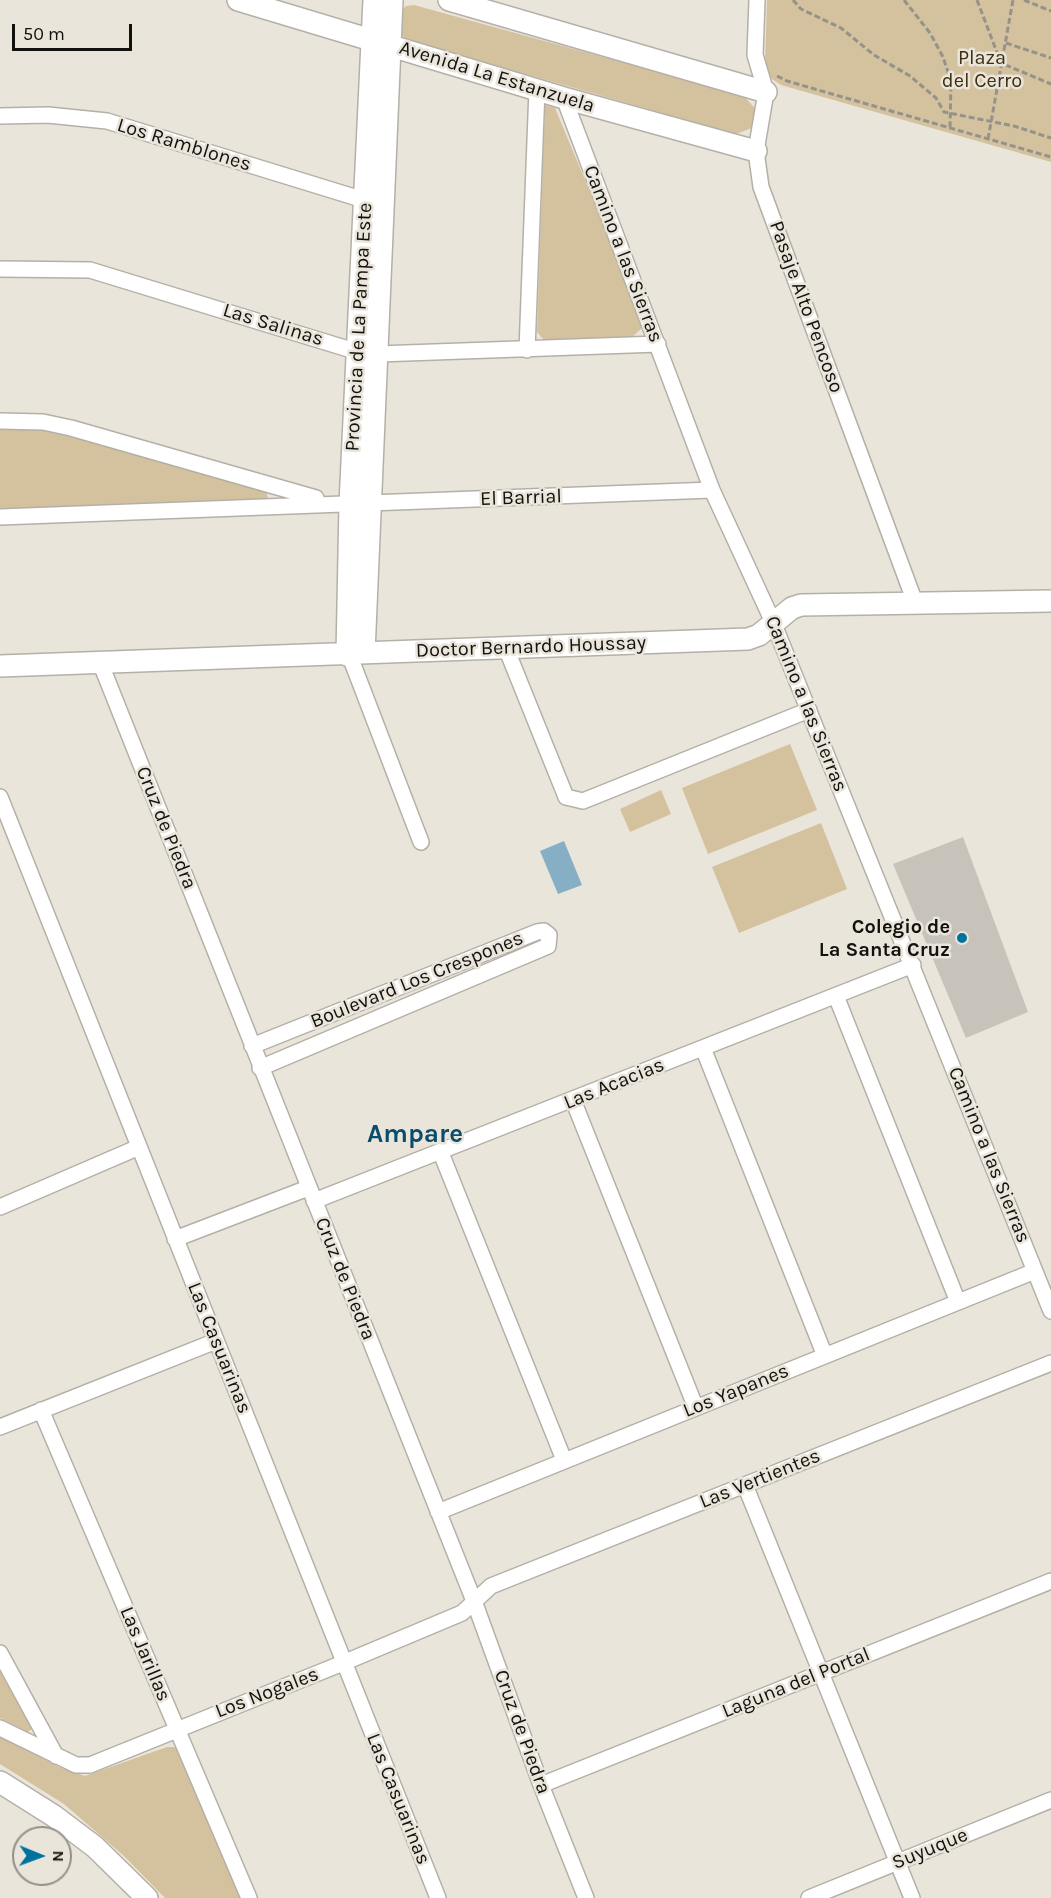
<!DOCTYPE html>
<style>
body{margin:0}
#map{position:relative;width:1051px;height:1898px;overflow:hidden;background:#eae5db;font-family:Karla,sans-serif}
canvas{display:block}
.north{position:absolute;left:12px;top:1826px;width:60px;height:60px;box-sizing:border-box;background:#eae5db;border:2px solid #949089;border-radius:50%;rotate:91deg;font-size:16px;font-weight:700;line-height:24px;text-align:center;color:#13110e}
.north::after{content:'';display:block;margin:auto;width:21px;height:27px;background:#00729d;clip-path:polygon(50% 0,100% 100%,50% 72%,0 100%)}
.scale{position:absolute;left:12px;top:24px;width:120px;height:27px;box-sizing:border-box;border:3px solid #13110e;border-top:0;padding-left:8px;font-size:18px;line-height:21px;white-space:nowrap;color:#13110e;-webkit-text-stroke:4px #eae5db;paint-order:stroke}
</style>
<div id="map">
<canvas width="1051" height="1898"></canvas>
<div class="north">N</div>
<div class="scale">50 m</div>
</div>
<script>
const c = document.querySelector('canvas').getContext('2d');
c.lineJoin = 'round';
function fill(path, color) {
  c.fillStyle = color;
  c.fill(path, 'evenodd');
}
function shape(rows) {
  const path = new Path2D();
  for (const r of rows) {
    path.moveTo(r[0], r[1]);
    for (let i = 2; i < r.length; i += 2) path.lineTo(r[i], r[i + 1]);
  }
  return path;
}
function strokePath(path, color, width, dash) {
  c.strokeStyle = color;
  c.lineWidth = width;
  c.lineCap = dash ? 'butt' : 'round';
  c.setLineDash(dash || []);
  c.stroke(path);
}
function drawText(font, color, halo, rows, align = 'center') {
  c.font = font + ' Karla,sans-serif';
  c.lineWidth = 5;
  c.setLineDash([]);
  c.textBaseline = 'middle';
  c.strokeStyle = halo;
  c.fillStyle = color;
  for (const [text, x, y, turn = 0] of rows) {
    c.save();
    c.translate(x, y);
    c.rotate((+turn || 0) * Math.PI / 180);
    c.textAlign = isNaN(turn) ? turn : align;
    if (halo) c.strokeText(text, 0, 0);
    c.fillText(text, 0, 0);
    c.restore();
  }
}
fill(shape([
 [767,0,1051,0,1051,162,781,85,769,77,765,65],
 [414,5,744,96,757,111,757,119,752,128,736,134,406,40,401,34,402,10,406,6],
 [545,105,555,108,642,317,641,329,632,337,544,340,537,332],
 [35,427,266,491,268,498,265,501,0,509,0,428],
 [790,744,817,810,708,854,682,788],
 [661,790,671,814,630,832,620,809],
 [821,823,847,889,739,933,712,867],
 [0,1660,34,1727,28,1732,0,1718],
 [0,1737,59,1767,85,1776,167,1747,174,1747,179,1750,242,1898,165,1898,124,1856,64,1804,0,1764]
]), '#d4c19e');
fill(shape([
 [564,841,582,885,558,894,540,851]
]), '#86aec5');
fill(shape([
 [963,837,1028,1012,966,1038,893,864]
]), '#c8c3ba');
const street = shape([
 [757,0,755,55,766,92,756,151,761,187,916,605],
 [564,98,712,490,773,622,1051,1311],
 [0,116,48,115,107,121,364,200],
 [0,269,90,270,358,352,378,354,658,344],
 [527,350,537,89],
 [0,421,43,422,71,428,316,498],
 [0,517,712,490],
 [506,648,566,797,583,801,809,710],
 [349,654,421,842],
 [100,662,474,1601,541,1785,586,1898],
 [0,797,438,1898],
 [836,996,958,1302],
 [252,1046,537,932,544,931,549,935,548,946,260,1068],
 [703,1048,825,1356],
 [573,1100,696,1408],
 [441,1153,564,1460],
 [314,1201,913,965],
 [0,1207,139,1147],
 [175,1239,308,1188],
 [41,1410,249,1898],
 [0,1427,216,1341],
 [745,1485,912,1898],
 [438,1512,1035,1271],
 [0,1653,56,1756],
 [0,1728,76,1765,90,1765,343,1663,462,1613,491,1586,1051,1363],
 [541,1785,1051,1581],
 [809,1898,1051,1800]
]);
const secondary = shape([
 [238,0,564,98,756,151],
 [449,0,766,92],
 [364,653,392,0],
 [347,655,350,504,374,0],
 [0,666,748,639,759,635,792,608,801,605,1051,601],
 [0,1782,54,1816,95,1847,147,1898]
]);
strokePath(street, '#b5b0a7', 18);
strokePath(secondary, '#b5b0a7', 24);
strokePath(shape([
 [793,0,801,9,841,28,874,55,910,76,936,98,944,112,1014,126,1051,138],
 [904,0,930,33,943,57,951,81,950,128],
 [977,0,1001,63,1051,84],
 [1024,0,1051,11],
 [1006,43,1051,58],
 [777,76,787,81,1051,157],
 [988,139,1013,0]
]), '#95928a', 3, [6, 3]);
strokePath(street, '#fff', 15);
strokePath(secondary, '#fff', 21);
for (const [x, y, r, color] of [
 [962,938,6,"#00729d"]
]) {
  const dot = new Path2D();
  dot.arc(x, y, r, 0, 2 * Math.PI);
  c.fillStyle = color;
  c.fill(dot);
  strokePath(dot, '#eae5db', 2);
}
drawText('20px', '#3d2e0f', '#eae5db', [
 ["Plaza",982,58],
 ["del Cerro",982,81]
]);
drawText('20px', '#13110e', '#eae5db', [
 ["Avenida La Estanzuela",497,77,17],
 ["Los Ramblones",184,145,17],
 ["Camino a las Sierras",623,254,69],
 ["Pasaje Alto Pencoso",806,307,70],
 ["Las Salinas",273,325,17],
 ["Provincia de La Pampa Este",359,327,-87],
 ["El Barrial",521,498,-2],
 ["Doctor Bernardo Houssay",531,647,-2],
 ["Camino a las Sierras",806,704,68],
 ["Cruz de Piedra",166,828,68],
 ["Boulevard Los Crespones",417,980,-22],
 ["Las Acacias",614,1084,-22],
 ["Camino a las Sierras",989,1155,68],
 ["Cruz de Piedra",345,1279,68],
 ["Las Casuarinas",219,1348,68],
 ["Los Yapanes",736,1391,-22],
 ["Las Vertientes",760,1479,-22],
 ["Las Jarillas",145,1654,67],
 ["Laguna del Portal",796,1683,-22],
 ["Los Nogales",267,1693,-21],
 ["Cruz de Piedra",522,1732,70],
 ["Las Casuarinas",398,1799,68],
 ["Suyuque",930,1849,-22]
]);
drawText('bold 20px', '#13110e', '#eae5db', [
 ["Colegio de",950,927],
 ["La Santa Cruz",950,950]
], 'right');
drawText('bold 26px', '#084e6c', '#eae5db', [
 ["Ampare",415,1135]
]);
</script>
